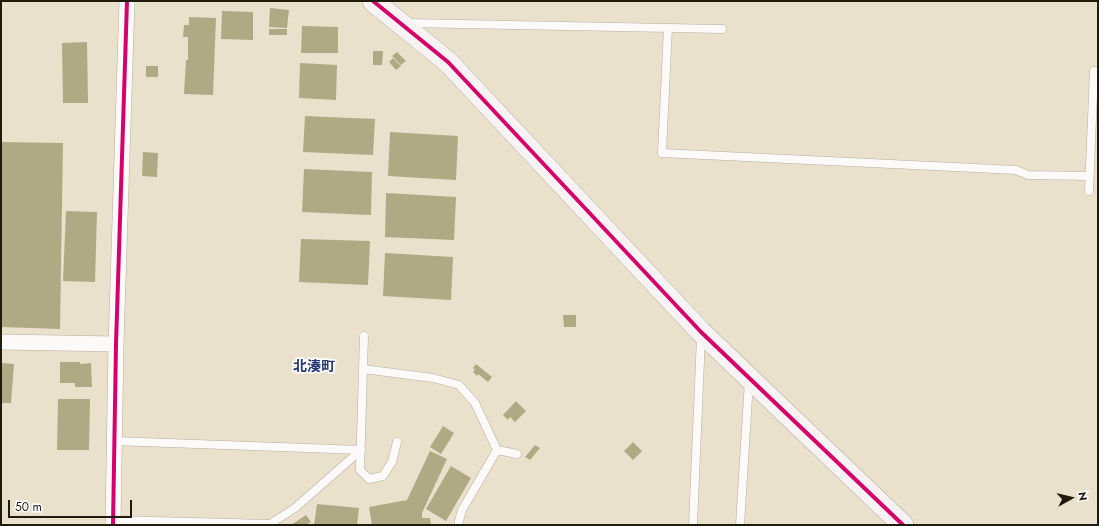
<!DOCTYPE html>
<meta charset="utf-8">
<style>
body{margin:0}
#map{position:relative;width:1099px;height:526px;overflow:hidden;background:#eae1cd;font-family:Jost,sans-serif}
canvas{display:block}
.frame{position:absolute;inset:0;border:2px solid #211b0d;pointer-events:none}
.north{position:absolute;left:1051px;top:478px;width:40px;height:40px;-webkit-text-stroke:3px #fff;paint-order:stroke;rotate:82deg;font-size:11px;font-weight:700;line-height:16px;text-align:center;color:#211b0d}
.north::after{content:'';display:block;margin:auto;width:14px;height:18px;background:#211b0d;clip-path:polygon(50% 0,100% 100%,50% 72%,0 100%)}
.scale{position:absolute;left:8px;top:500px;width:124px;height:18px;box-sizing:border-box;border:2px solid #211b0d;border-top:0;padding-left:5px;font-size:12px;line-height:14px;white-space:nowrap;color:#211b0d;-webkit-text-stroke:3px #fff;paint-order:stroke}
</style>
<div id="map">
<canvas width="1099" height="526"></canvas>
<div class="frame"></div>
<div class="north">N</div>
<div class="scale">50 m</div>
</div>
<script>
const c = document.querySelector('canvas').getContext('2d');
c.lineJoin = 'round';
function fill(path, color) {
  c.fillStyle = color;
  c.fill(path, 'evenodd');
}
function shape(rows) {
  const path = new Path2D();
  for (const r of rows) {
    path.moveTo(r[0], r[1]);
    for (let i = 2; i < r.length; i += 2) path.lineTo(r[i], r[i + 1]);
  }
  return path;
}
function strokePath(path, color, width, dash) {
  c.strokeStyle = color;
  c.lineWidth = width;
  c.lineCap = dash ? 'butt' : 'round';
  c.setLineDash(dash || []);
  c.stroke(path);
}
function drawText(font, color, halo, rows, align = 'center') {
  c.font = font + ' Jost,"Noto Sans JP",sans-serif';
  c.lineWidth = 3.5;
  c.setLineDash([]);
  c.textBaseline = 'middle';
  c.strokeStyle = halo;
  c.fillStyle = color;
  for (const [text, x, y, turn = 0] of rows) {
    c.save();
    c.translate(x, y);
    c.rotate((+turn || 0) * Math.PI / 180);
    c.textAlign = isNaN(turn) ? turn : align;
    if (halo) c.strokeText(text, 0, 0);
    c.fillText(text, 0, 0);
    c.restore();
  }
}
fill(shape([
 [270,8,289,10,287,28,269,27],
 [222,11,253,12,253,40,221,39],
 [189,17,216,18,213,95,184,94,186,60,188,60,188,37,183,37,184,25,189,25],
 [302,26,338,27,338,53,301,53],
 [269,29,287,29,287,35,269,35],
 [87,42,88,103,63,103,62,43],
 [373,51,383,51,382,65,373,65],
 [397,52,406,61,401,65,392,56],
 [393,58,401,66,396,70,389,62],
 [300,63,337,65,336,100,299,98],
 [146,66,158,66,158,77,146,77],
 [305,116,375,119,373,155,303,152],
 [390,132,458,136,456,180,388,176],
 [1,142,63,143,60,329,1,327],
 [143,152,158,153,157,177,142,176],
 [304,169,372,172,371,215,302,212],
 [386,193,456,197,454,240,385,237],
 [66,211,97,212,95,282,63,281],
 [301,239,370,241,368,285,299,282],
 [385,253,453,257,451,300,383,296],
 [563,315,576,315,576,327,564,327],
 [60,362,80,362,80,364,91,363,92,387,75,387,75,383,60,383],
 [1,363,14,364,11,403,1,403],
 [476,364,492,377,488,382,478,374,477,376,473,372,475,370,473,368],
 [58,399,90,399,89,450,57,450],
 [516,401,526,411,515,422,510,417,508,420,503,415],
 [443,426,454,433,441,454,430,447],
 [633,442,642,451,633,460,624,451],
 [535,445,540,448,530,460,525,457],
 [430,451,447,459,422,513,422,518,430,518,431,525,372,525,369,507,407,500],
 [451,466,471,478,446,521,426,509],
 [317,504,359,508,357,525,314,525],
 [306,515,311,522,306,525,291,525]
]), '#afaa83');
const lane = shape([
 [407,23,722,29],
 [668,28,662,153,1016,170,1028,175,1089,176],
 [1089,191,1094,71],
 [364,336,360,470,369,479,383,476,392,462,397,442],
 [363,369,433,378,459,385,475,403,497,450],
 [114,441,361,450],
 [113,520,270,524,295,508,361,450],
 [458,525,462,510,497,450,517,454],
 [693,525,701,337],
 [740,525,749,381]
]);
const street = shape([
 [1,342,116,344],
 [113,525,116,344,127,1]
]);
const secondary = shape([
 [373,1,448,62,701,332,903,525]
]);
strokePath(lane, '#b5ae9f', 9);
strokePath(street, '#b5ae9f', 16);
strokePath(secondary, '#b5ae9f', 22);
strokePath(lane, '#fcfaf8', 8);
strokePath(street, '#fcfaf8', 15);
strokePath(secondary, '#f8f3f3', 21);
strokePath(shape([
 [373,1,448,62,701,332,903,525],
 [113,525,116,344,127,1]
]), '#d6006c', 4);
drawText('bold 14px', '#23366e', '#fff', [
 ["北湊町",314,368]
]);
</script>
